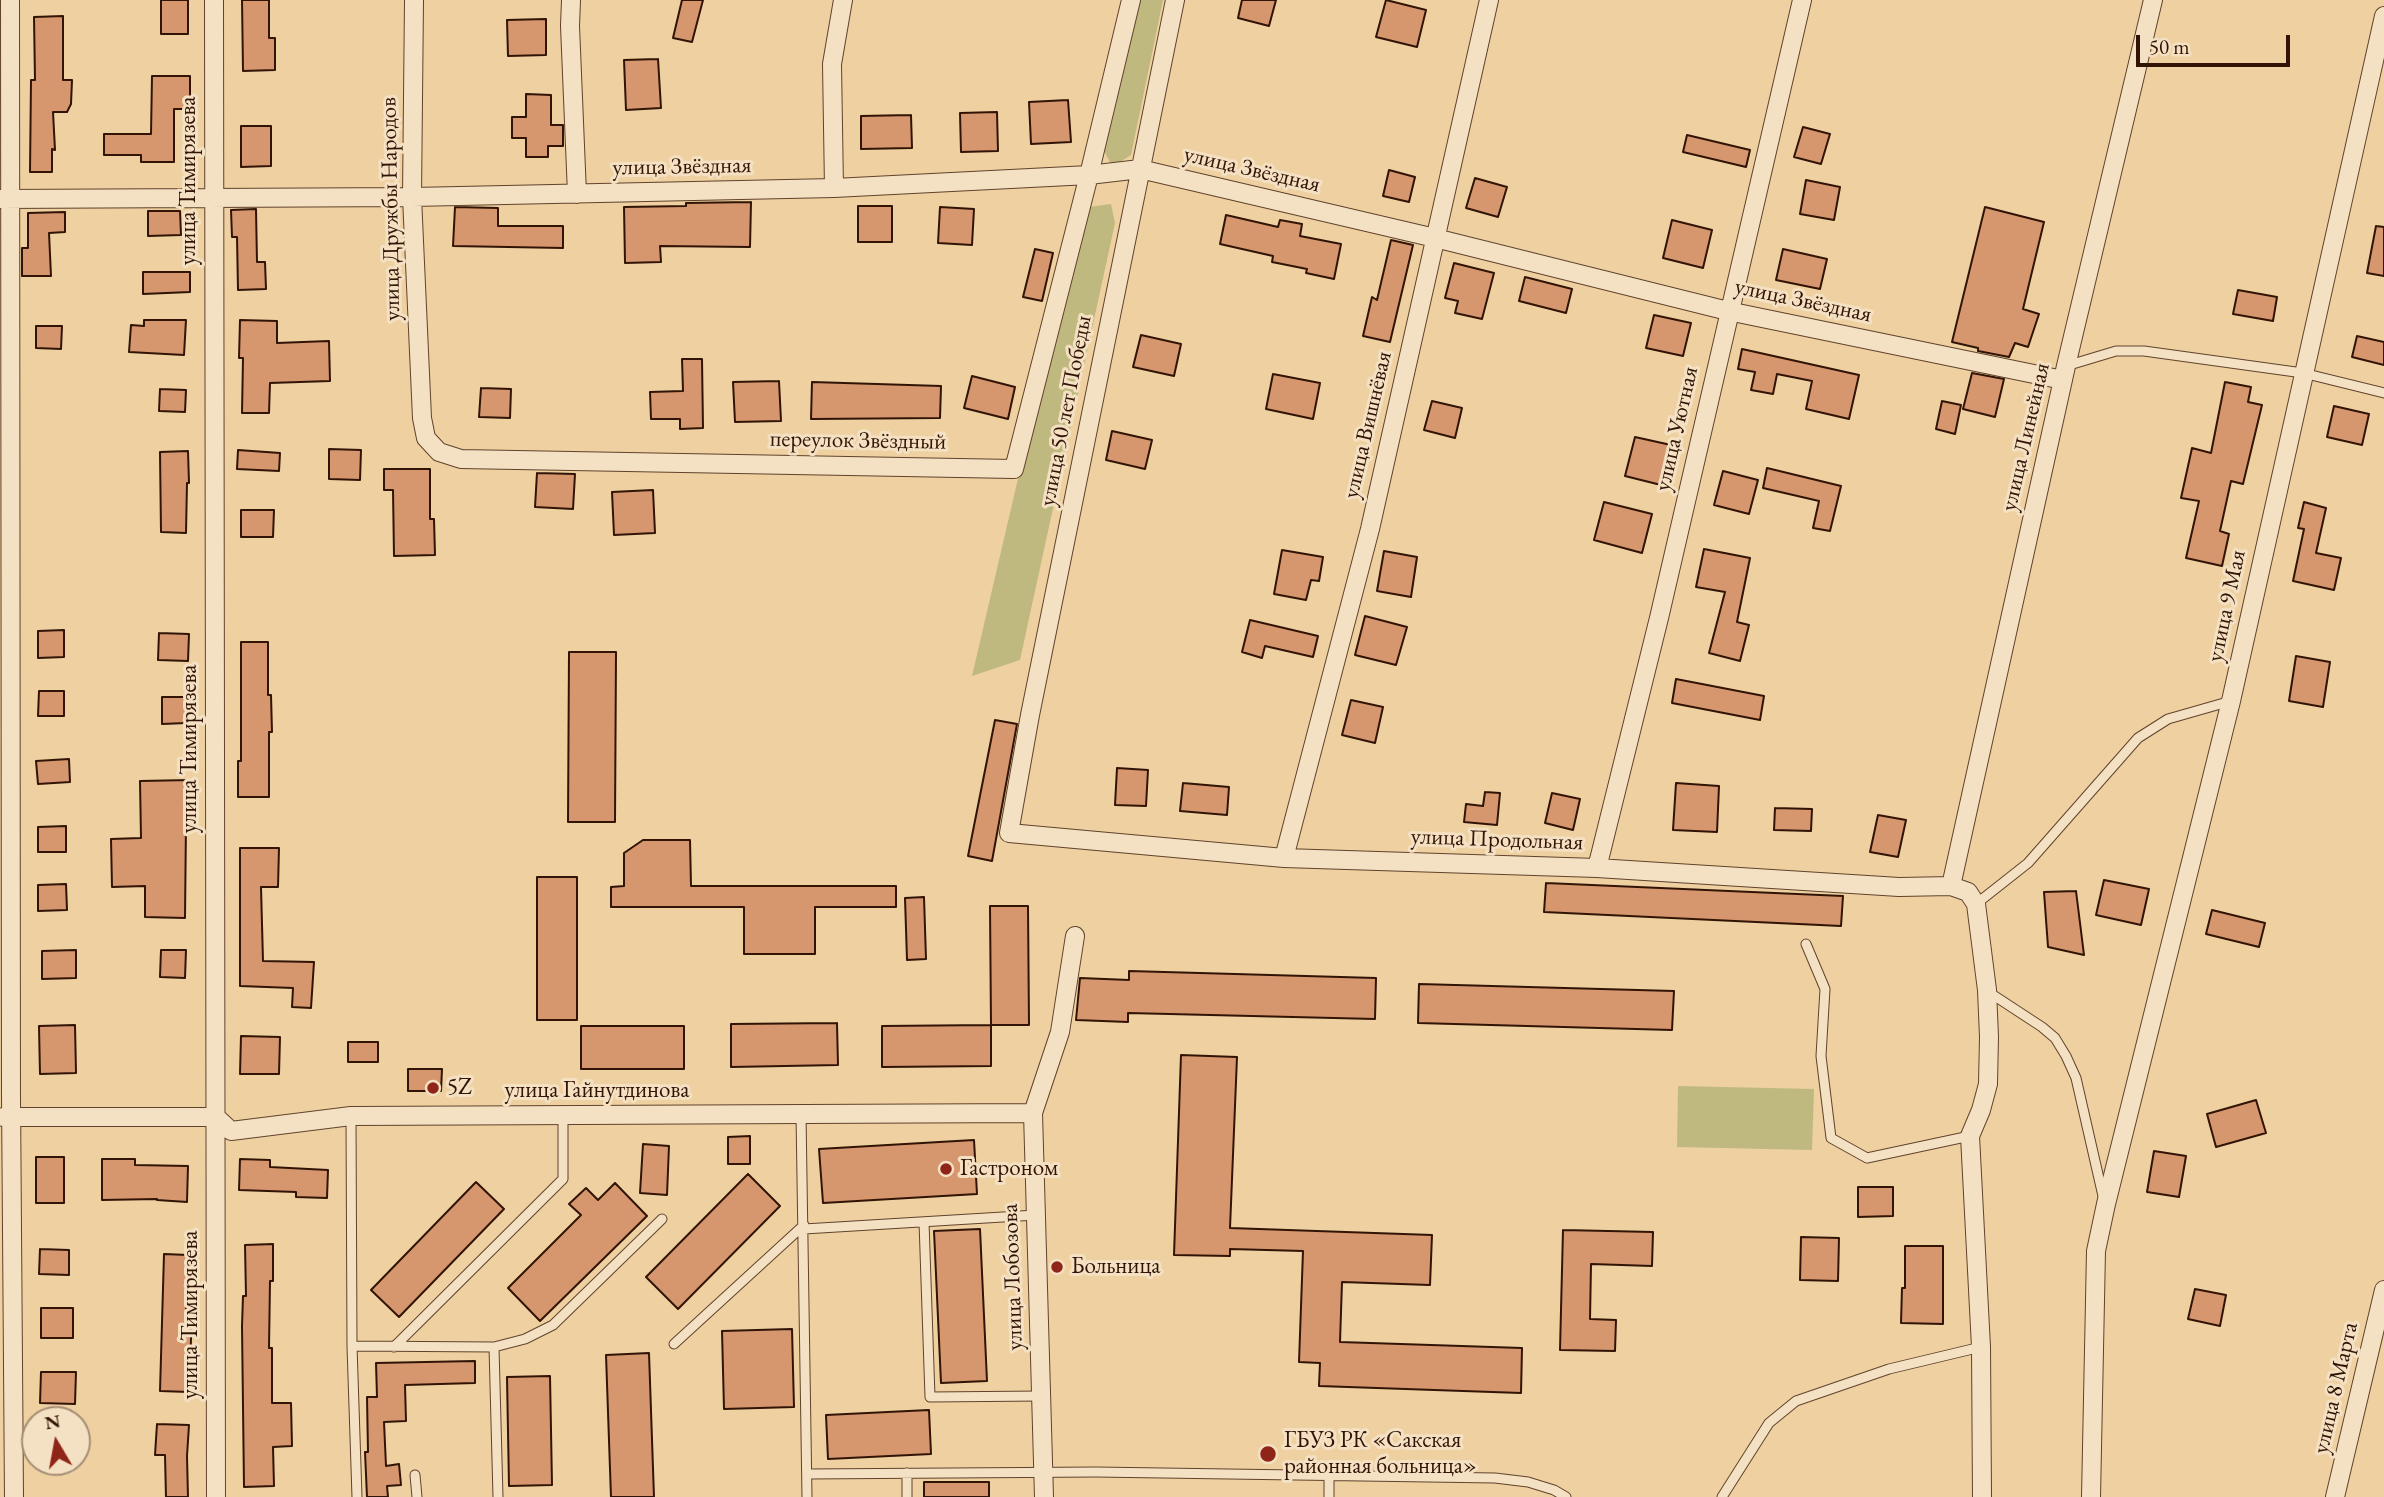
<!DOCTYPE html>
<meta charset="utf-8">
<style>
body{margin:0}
#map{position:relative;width:2384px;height:1497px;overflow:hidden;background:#eed0a1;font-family:"EB Garamond",serif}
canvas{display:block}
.north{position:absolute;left:21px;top:1406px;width:70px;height:70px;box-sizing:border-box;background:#f4e0c2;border:2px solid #a68e76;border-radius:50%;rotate:350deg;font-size:19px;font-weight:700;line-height:28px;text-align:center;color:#311405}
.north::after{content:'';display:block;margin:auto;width:24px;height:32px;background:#8f2418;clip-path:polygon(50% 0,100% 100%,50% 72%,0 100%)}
.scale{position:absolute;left:2136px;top:35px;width:154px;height:32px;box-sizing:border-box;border:4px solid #311405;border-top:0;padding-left:9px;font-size:21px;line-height:24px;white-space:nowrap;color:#311405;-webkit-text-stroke:5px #f4e0c2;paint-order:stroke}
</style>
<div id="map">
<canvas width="2384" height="1497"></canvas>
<div class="north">N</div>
<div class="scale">50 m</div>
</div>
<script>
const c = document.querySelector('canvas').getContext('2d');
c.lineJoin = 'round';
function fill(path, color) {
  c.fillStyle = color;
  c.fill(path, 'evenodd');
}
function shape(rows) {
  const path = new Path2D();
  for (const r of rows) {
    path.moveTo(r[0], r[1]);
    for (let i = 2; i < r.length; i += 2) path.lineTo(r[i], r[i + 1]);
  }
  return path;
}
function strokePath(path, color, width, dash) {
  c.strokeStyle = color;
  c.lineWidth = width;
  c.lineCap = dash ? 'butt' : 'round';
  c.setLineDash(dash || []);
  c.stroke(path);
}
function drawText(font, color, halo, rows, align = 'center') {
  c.font = font + ' "EB Garamond",serif';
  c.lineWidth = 6;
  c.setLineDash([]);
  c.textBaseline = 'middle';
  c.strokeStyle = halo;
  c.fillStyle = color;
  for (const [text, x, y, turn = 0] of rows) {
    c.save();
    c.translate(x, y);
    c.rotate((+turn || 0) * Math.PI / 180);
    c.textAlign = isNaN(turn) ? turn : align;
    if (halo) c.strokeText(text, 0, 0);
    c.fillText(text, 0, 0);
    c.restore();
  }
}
fill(shape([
 [1137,0,1163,0,1131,155,1120,162,1111,164,1103,149],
 [1111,204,1115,223,1020,660,972,676,1081,208],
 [1678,1086,1814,1089,1812,1150,1677,1147]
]), '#bfb980');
const building = shape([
 [161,0,188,0,188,34,161,34,161,0],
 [242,0,269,0,269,38,275,38,275,70,243,71,242,0],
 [682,0,703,0,692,42,673,38,682,0],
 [1242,0,1276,0,1269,26,1238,18,1242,0],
 [1386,0,1426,10,1417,47,1376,37,1386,0],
 [63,16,63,80,72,80,71,104,67,112,53,112,55,150,52,149,52,172,30,172,31,80,35,80,34,17,63,16],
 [546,19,546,55,508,56,507,20,546,19],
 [658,59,661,108,626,110,624,60,658,59],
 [152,76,190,76,190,109,174,109,174,162,141,162,141,155,104,155,104,134,151,134,152,76],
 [526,94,551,95,551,125,563,125,563,146,548,146,548,157,526,157,526,138,512,138,512,117,526,117,526,94],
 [1068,100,1071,142,1031,144,1029,102,1068,100],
 [997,112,998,151,961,152,960,113,997,112],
 [911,115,912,148,861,149,861,116,911,115],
 [241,126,271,126,271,166,241,167,241,126],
 [1803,127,1830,134,1821,164,1794,157,1803,127],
 [1687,135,1750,150,1746,167,1683,152,1687,135],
 [1389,170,1415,177,1409,202,1383,196,1389,170],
 [1475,178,1507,187,1498,217,1466,208,1475,178],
 [1806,180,1840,187,1834,220,1800,214,1806,180],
 [751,202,750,247,660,246,661,262,625,263,624,207,686,206,686,203,751,202],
 [858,206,892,206,892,242,858,242,858,206],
 [455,207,498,208,498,226,563,226,563,248,453,246,455,207],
 [940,207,974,209,972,245,938,243,940,207],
 [1985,207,2044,222,2023,309,2039,314,2028,347,2015,343,2009,357,1978,351,1978,348,1952,342,1985,207],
 [256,209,257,262,265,262,266,289,238,290,237,237,232,237,231,210,256,209],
 [148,211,180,211,181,235,148,236,148,211],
 [65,212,65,232,49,233,51,276,22,276,22,248,28,248,28,213,65,212],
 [1226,215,1278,227,1280,220,1302,224,1300,236,1341,244,1334,279,1306,273,1307,269,1272,262,1273,256,1220,244,1226,215],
 [1672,220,1712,230,1703,268,1663,258,1672,220],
 [2376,226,2384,227,2384,276,2367,273,2376,226],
 [1391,240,1413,245,1390,342,1363,336,1372,297,1377,300,1391,240],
 [1035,249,1053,253,1042,301,1023,297,1035,249],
 [1783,249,1827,259,1820,289,1776,280,1783,249],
 [1454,263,1494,273,1482,319,1455,313,1458,301,1445,298,1454,263],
 [143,272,190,272,190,292,143,294,143,272],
 [1525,277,1572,289,1566,313,1519,301,1525,277],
 [2238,290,2277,297,2273,321,2233,314,2238,290],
 [1654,315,1691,323,1683,356,1646,348,1654,315],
 [144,320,186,320,184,355,129,352,131,325,144,326,144,320],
 [240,320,277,321,277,343,329,341,330,381,270,383,269,413,242,413,243,358,239,358,240,320],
 [36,326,62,326,61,349,36,348,36,326],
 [1141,335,1181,344,1174,376,1133,367,1141,335],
 [2357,336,2384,342,2384,365,2352,357,2357,336],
 [1742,349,1859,375,1849,419,1806,409,1812,381,1777,374,1773,394,1751,390,1755,372,1738,369,1742,349],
 [682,359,702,359,703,428,680,429,680,419,651,419,650,392,683,391,682,359],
 [1972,373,2004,379,1995,417,1963,409,1972,373],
 [1273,374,1320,383,1313,419,1266,409,1273,374],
 [972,376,1015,387,1008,419,964,408,972,376],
 [779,381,781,421,735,422,733,382,779,381],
 [812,382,941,386,940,418,811,419,812,382],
 [2225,382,2251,387,2248,402,2262,405,2243,484,2231,481,2220,531,2229,534,2222,566,2186,558,2199,501,2181,498,2192,448,2211,453,2225,382],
 [481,388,511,389,510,418,479,417,481,388],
 [160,389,186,390,185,412,159,411,160,389],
 [1432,401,1462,408,1455,438,1424,430,1432,401],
 [1942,401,1961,405,1955,434,1936,429,1942,401],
 [2334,406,2369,414,2362,445,2327,437,2334,406],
 [1112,431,1152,440,1145,469,1106,460,1112,431],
 [1635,437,1671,445,1661,485,1625,476,1635,437],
 [329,449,361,450,360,480,329,479,329,449],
 [238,450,280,453,279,471,237,469,238,450],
 [188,451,189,483,187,483,186,533,161,532,160,452,188,451],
 [1767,468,1841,486,1830,531,1813,528,1819,501,1763,488,1767,468],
 [384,469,430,469,430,519,434,519,435,555,394,556,393,490,384,490,384,469],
 [1723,471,1758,480,1749,514,1714,505,1723,471],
 [537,473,575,474,573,509,535,507,537,473],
 [653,490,655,533,614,535,612,492,653,490],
 [1604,502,1652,514,1642,553,1594,540,1604,502],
 [2304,502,2326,508,2316,553,2341,558,2334,590,2293,581,2304,529,2298,528,2304,502],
 [241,510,274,510,273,537,241,537,241,510],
 [1704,549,1750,558,1737,622,1749,625,1740,661,1709,653,1725,592,1696,587,1704,549],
 [1282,550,1323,557,1319,581,1311,580,1306,600,1274,594,1282,550],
 [1384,551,1417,557,1411,597,1377,591,1384,551],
 [1365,616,1407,627,1396,665,1355,655,1365,616],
 [1250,620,1318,636,1313,657,1265,646,1262,658,1242,652,1250,620],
 [64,630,64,657,38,658,38,631,64,630],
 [159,633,189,634,188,661,158,660,159,633],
 [241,642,268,642,268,695,271,695,272,732,269,732,269,797,238,797,238,761,241,761,241,642],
 [569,652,616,652,615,822,568,822,569,652],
 [2296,656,2330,662,2323,707,2289,701,2296,656],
 [1676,679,1764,696,1760,720,1672,703,1676,679],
 [39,691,64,691,64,716,38,716,39,691],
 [162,697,186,697,186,723,162,724,162,697],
 [1351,700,1383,707,1375,743,1342,735,1351,700],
 [995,720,1017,724,992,861,968,856,995,720],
 [69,759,70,782,38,784,36,761,69,759],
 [1117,768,1148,770,1146,806,1115,805,1117,768],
 [191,780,191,822,186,822,185,918,145,917,145,886,112,887,111,839,141,838,140,781,191,780],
 [1183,783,1229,787,1227,815,1180,811,1183,783],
 [1676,783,1719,786,1717,832,1673,830,1676,783],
 [1485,792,1500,793,1497,825,1464,822,1466,804,1483,806,1485,792],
 [1552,793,1580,799,1573,830,1545,823,1552,793],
 [1775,808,1812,809,1811,831,1774,830,1775,808],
 [1878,815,1906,820,1898,857,1870,852,1878,815],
 [66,826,66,852,38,852,38,827,66,826],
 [643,840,690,840,691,886,896,886,896,907,815,907,815,954,744,954,744,907,611,907,611,887,624,886,624,853,643,840],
 [240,848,279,848,278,887,261,887,263,961,314,962,311,1008,292,1007,293,988,240,986,240,848],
 [537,877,577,877,577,1020,537,1020,537,877],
 [2104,880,2149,889,2141,925,2096,915,2104,880],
 [1546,883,1843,896,1841,926,1544,912,1546,883],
 [66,884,67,910,38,911,38,885,66,884],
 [2076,891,2084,955,2048,947,2044,892,2076,891],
 [924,897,926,959,907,960,905,898,924,897],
 [990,906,1028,906,1029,1025,991,1025,990,906],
 [2212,910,2265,923,2259,947,2206,934,2212,910],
 [76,950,76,978,42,979,42,951,76,950],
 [161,950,186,950,185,978,160,977,161,950],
 [1129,971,1376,978,1375,1019,1128,1013,1128,1022,1076,1020,1080,978,1129,980,1129,971],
 [1419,984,1674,991,1672,1030,1418,1023,1419,984],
 [837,1023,838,1065,731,1067,731,1024,837,1023],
 [75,1025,76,1073,40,1074,39,1026,75,1025],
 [991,1025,991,1066,882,1067,882,1026,991,1025],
 [581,1026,684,1026,684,1069,581,1069,581,1026],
 [241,1036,280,1037,279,1074,240,1074,241,1036],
 [348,1042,378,1042,378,1062,348,1062,348,1042],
 [1181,1055,1237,1057,1230,1228,1432,1235,1430,1285,1342,1282,1340,1342,1522,1348,1521,1393,1319,1386,1320,1363,1299,1362,1303,1251,1230,1249,1230,1256,1174,1255,1181,1055],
 [408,1069,442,1069,441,1091,408,1091,408,1069],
 [2256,1100,2266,1133,2216,1147,2207,1114,2256,1100],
 [750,1136,750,1164,728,1164,728,1137,750,1136],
 [974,1140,977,1194,823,1203,819,1149,974,1140],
 [643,1144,669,1146,667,1195,640,1193,643,1144],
 [2154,1151,2186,1156,2179,1197,2147,1192,2154,1151],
 [36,1157,64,1157,64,1203,36,1203,36,1157],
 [102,1159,135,1159,135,1165,188,1166,187,1202,157,1200,157,1199,102,1200,102,1159],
 [240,1159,270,1160,270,1167,328,1170,327,1198,296,1197,296,1192,239,1190,240,1159],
 [748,1174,780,1206,678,1309,646,1277,748,1174],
 [476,1182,504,1209,399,1317,371,1290,476,1182],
 [615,1183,647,1216,540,1321,508,1288,581,1215,569,1204,586,1188,598,1200,615,1183],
 [1858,1187,1893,1187,1893,1216,1858,1217,1858,1187],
 [980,1229,987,1381,941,1383,934,1231,980,1229],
 [1563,1230,1653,1232,1652,1266,1591,1264,1590,1319,1616,1320,1615,1351,1560,1350,1563,1230],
 [1801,1237,1839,1238,1838,1281,1800,1280,1801,1237],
 [273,1244,273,1281,270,1281,269,1348,272,1348,272,1403,291,1403,292,1446,273,1447,274,1486,244,1487,242,1326,243,1296,246,1296,245,1245,273,1244],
 [1905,1246,1943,1246,1943,1324,1901,1323,1902,1288,1905,1288,1905,1246],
 [40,1249,69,1250,69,1275,39,1274,40,1249],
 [164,1254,188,1255,186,1312,192,1312,189,1392,160,1391,164,1254],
 [2195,1289,2226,1295,2220,1326,2188,1319,2195,1289],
 [41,1308,73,1308,73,1338,41,1338,41,1308],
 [792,1329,794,1407,724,1409,722,1331,792,1329],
 [649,1353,654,1497,611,1497,606,1355,649,1353],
 [475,1361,475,1383,405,1385,406,1421,384,1422,386,1466,399,1464,401,1485,387,1486,388,1497,367,1497,365,1452,368,1452,367,1397,377,1397,376,1363,475,1361],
 [41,1372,76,1372,75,1404,40,1403,41,1372],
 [550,1376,552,1485,509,1486,507,1377,550,1376],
 [929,1410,931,1454,828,1459,826,1415,929,1410],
 [157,1424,189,1425,187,1456,188,1497,166,1497,165,1455,155,1455,157,1424],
 [924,1482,989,1482,989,1497,924,1497,924,1482]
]);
fill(building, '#d6976f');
strokePath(building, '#311405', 2);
const service = shape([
 [2066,366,2116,351,2144,351,2303,373,2384,393],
 [1976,904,2028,863,2138,738,2168,719,2231,701],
 [1806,944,1825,989,1821,1056,1831,1138,1867,1158,1970,1136],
 [1987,991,2042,1027,2055,1038,2066,1056,2076,1078,2103,1196],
 [801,1114,807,1497],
 [351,1116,352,1346,357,1497],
 [924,1222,930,1397,1042,1396],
 [804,1229,1036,1215],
 [674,1344,804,1225],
 [352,1346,494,1347,525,1339,553,1325,662,1219],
 [394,1347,563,1179,563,1115],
 [494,1347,498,1497],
 [907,1473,907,1497],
 [807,1474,1096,1472,1495,1478,1528,1482,1554,1490,1566,1497],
 [1329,1474,1329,1497],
 [415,1475,417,1497],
 [1722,1497,1769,1423,1796,1401,1889,1369,1981,1347]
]);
const minor = shape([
 [10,0,11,1096,14,1497],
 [214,0,216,1497],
 [414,0,412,197,422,418,426,438,439,452,461,459,1014,469,1089,175,1131,0],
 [571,0,570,26,577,194],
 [1175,0,1030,715,1009,833,1284,858,1597,868,1899,887,1951,886,1968,892,1976,904,1987,990,1989,1037,1988,1084,1981,1110,1970,1136,1981,1347,1982,1497],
 [834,188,832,64,843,0],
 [0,199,412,197,834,188,1089,175,1140,169,1435,238,1728,311,2063,380],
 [1284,858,1370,529,1489,0],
 [1597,868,1659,618,1802,0],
 [1951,886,2066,366,2153,0],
 [3,1117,216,1117,231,1131,351,1116,1033,1113],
 [1044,1497,1033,1113,1060,1032,1075,936],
 [2091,1497,2096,1251,2106,1204,2231,701,2384,16],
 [2335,1497,2384,1290]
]);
strokePath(service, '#60432c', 11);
strokePath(minor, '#60432c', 20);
strokePath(service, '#f4e0c2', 9);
strokePath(minor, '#f4e0c2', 18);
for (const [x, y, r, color] of [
 [433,1088,7,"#8f2418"],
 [946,1169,7,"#8f2418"],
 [1057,1267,7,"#8f2418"],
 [1268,1454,9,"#8f2418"]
]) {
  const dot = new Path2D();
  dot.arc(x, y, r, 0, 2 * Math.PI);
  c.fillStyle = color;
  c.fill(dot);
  strokePath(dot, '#f4e0c2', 2.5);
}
drawText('23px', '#311405', '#f4e0c2', [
 ["улица Звёздная",682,167,-1],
 ["улица Звёздная",1252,170,13],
 ["улица Тимирязева",189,181,-90],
 ["улица Дружбы Народов",391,209,-91],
 ["улица Звёздная",1803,301,12],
 ["улица 50 лет Победы",1066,411,-79],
 ["улица Вишнёвая",1368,425,-77],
 ["улица Уютная",1677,429,-77],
 ["улица Линейная",2026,437,-77],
 ["переулок Звёздный",858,441,1],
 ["улица 9 Мая",2227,606,-78],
 ["улица Тимирязева",190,749,-90],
 ["улица Продольная",1497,840,2],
 ["улица Гайнутдинова",597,1091],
 ["улица Лобозова",1013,1277,-92],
 ["улица Тимирязева",191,1315,-90],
 ["улица 8 Марта",2336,1388,-77]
]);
drawText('23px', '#311405', '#f4e0c2', [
 ["5Z",447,1088],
 ["Гастроном",960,1169],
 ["Больница",1071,1267],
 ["ГБУЗ РК «Сакская",1284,1441],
 ["районная больница»",1284,1467]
], 'left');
</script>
